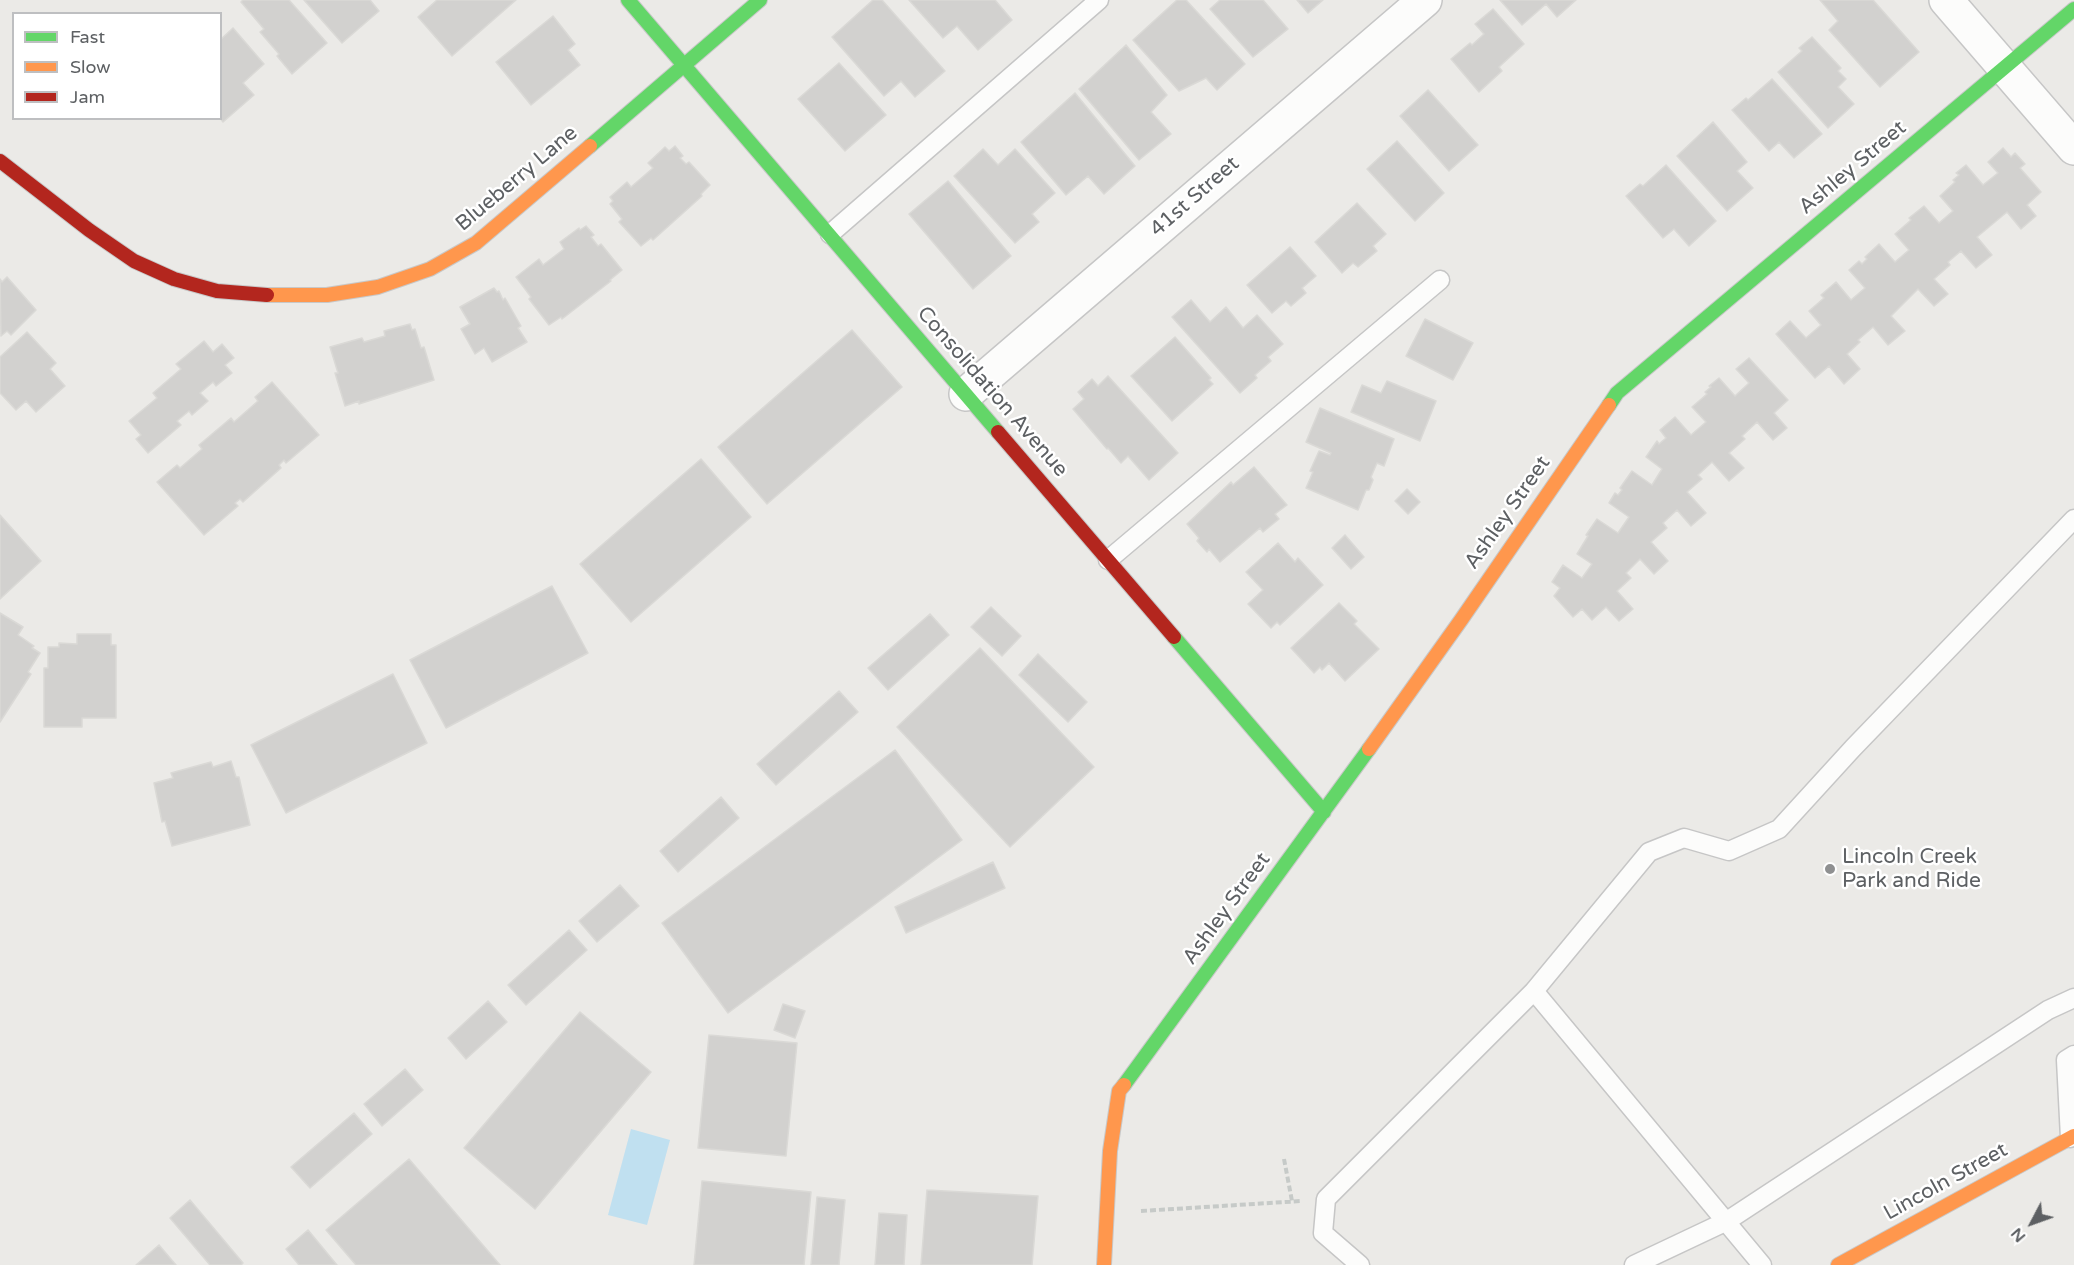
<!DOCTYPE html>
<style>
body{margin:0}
#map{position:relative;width:2074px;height:1265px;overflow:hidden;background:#ebeae7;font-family:"Varela Round",sans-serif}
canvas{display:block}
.legend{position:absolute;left:12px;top:12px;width:210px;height:108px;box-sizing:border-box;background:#fff;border:2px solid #bebfc1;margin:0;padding:8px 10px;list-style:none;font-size:18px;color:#5d6063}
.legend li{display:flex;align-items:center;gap:12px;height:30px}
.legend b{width:30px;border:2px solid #bebfc1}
.north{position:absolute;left:2002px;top:1193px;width:60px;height:60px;-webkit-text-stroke:4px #fff;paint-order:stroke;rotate:229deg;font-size:16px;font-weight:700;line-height:24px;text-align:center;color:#5d6063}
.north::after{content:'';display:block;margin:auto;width:21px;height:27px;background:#5d6063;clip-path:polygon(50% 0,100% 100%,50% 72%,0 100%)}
</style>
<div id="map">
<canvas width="2074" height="1265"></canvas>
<ul class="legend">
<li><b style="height:8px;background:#63d668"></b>Fast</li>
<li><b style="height:8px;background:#ff974d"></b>Slow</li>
<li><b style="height:8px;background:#b3261e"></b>Jam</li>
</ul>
<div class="north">N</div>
</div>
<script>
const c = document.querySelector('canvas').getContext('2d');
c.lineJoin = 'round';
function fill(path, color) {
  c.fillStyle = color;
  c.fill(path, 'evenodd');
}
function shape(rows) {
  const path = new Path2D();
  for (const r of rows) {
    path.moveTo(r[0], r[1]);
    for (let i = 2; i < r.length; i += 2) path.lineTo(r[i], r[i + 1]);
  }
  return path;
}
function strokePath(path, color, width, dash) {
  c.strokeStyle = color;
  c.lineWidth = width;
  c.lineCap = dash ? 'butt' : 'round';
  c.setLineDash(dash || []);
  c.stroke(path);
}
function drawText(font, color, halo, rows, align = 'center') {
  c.font = font + ' "Varela Round",sans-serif';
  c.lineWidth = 5;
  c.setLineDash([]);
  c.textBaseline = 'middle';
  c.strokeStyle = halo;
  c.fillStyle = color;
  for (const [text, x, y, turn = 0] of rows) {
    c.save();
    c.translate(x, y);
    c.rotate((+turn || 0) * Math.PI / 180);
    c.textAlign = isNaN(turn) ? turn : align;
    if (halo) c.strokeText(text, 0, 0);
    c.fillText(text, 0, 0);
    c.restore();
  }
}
fill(shape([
 [631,1129,670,1140,647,1225,608,1215]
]), '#c0e0f0');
const building = shape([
 [243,0,289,0,327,43,292,74,277,56,279,54,260,32,264,29,241,2,243,0],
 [304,0,370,0,379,11,342,43,304,0],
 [437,0,516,0,452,56,418,17,437,0],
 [873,0,882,0,945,71,915,97,901,81,884,96,832,37,873,0],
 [909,0,995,0,1012,20,978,50,957,26,943,38,909,0],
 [1177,0,1186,0,1245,64,1217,90,1206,78,1179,91,1133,40,1177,0],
 [1220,0,1263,0,1288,29,1253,57,1210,9,1220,0],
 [1297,0,1323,0,1308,13,1297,0],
 [1500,0,1576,0,1557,17,1546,4,1522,25,1500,0],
 [1820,0,1873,0,1919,52,1880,87,1829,30,1838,21,1820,0],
 [1493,9,1524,44,1499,67,1502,71,1479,92,1451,59,1470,43,1472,45,1484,34,1475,24,1493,9],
 [553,16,575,44,568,50,580,65,531,105,496,62,553,16],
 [233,28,264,64,243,83,254,95,223,122,220,118,220,40,233,28],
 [1812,37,1841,68,1838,71,1846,79,1838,87,1854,104,1828,128,1778,72,1802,51,1799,48,1812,37],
 [1126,45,1167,95,1151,112,1171,134,1139,160,1079,89,1126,45],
 [839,63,886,115,845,151,798,99,839,63],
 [1772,79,1822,134,1794,158,1779,142,1769,151,1732,110,1746,98,1748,100,1772,79],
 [1428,90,1478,145,1449,171,1400,116,1428,90],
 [1075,93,1135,166,1104,194,1088,176,1066,195,1021,142,1075,93],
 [1713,122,1747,162,1737,171,1753,188,1727,211,1677,156,1713,122],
 [1397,141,1444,193,1415,221,1367,169,1397,141],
 [675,146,683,156,680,158,686,164,689,162,710,185,701,194,702,196,653,240,651,238,641,246,619,222,622,219,610,204,613,201,610,197,627,182,631,187,653,168,648,163,665,147,669,151,675,146],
 [2003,148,2011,157,2015,153,2025,164,2020,168,2041,192,2027,205,2036,216,2021,229,2007,212,1977,237,1992,255,1976,268,1961,251,1948,262,1950,265,1934,279,1948,294,1934,306,1918,289,1891,316,1905,331,1888,345,1873,327,1858,340,1860,342,1847,354,1860,369,1844,384,1829,366,1815,378,1776,334,1790,321,1806,338,1821,325,1809,311,1824,298,1821,295,1836,282,1851,300,1865,288,1849,270,1859,261,1862,264,1867,259,1865,257,1879,244,1895,262,1909,250,1895,234,1911,220,1909,218,1924,206,1939,223,1953,211,1940,196,1955,182,1953,180,1959,175,1956,173,1966,165,1983,185,1998,173,1988,162,2003,148],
 [983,149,998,165,1015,149,1055,193,1032,214,1039,222,1015,243,954,176,983,149],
 [1666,165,1716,221,1689,246,1674,229,1663,238,1626,196,1640,184,1643,186,1666,165],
 [948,181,1011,256,973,289,909,214,948,181],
 [1357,203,1386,234,1373,246,1377,251,1358,267,1353,263,1342,273,1315,242,1357,203],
 [586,226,594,235,591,237,598,246,601,244,622,270,610,280,611,281,562,319,561,317,549,325,529,299,531,297,516,277,539,259,543,265,564,249,560,242,579,228,580,230,586,226],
 [1290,247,1316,276,1302,288,1306,293,1291,306,1286,301,1272,313,1247,285,1290,247],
 [7,277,36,310,11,335,7,331,1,336,0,279,2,282,7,277],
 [494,288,497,292,499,291,503,300,505,298,521,326,518,328,527,342,492,362,484,348,475,354,461,329,470,324,460,307,494,288],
 [1191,300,1210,322,1226,307,1243,328,1257,315,1283,344,1268,357,1271,361,1255,375,1257,378,1240,393,1172,317,1191,300],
 [1425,319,1473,343,1453,380,1406,356,1425,319],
 [410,324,412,330,415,329,421,348,424,347,434,380,359,404,359,401,345,406,335,373,338,373,330,347,362,338,364,342,385,336,384,331,410,324],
 [852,330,902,387,767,504,718,447,852,330],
 [27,332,56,363,50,369,65,386,36,412,26,401,16,410,0,393,0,357,27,332],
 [1175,337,1211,378,1209,380,1213,384,1172,421,1131,376,1175,337],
 [204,341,213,352,222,344,234,358,225,365,232,373,216,386,213,382,200,393,208,401,192,415,189,411,177,421,181,425,148,453,136,439,141,435,129,421,157,398,153,393,181,369,176,364,204,341],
 [1749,358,1788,400,1774,413,1787,428,1773,440,1757,422,1742,436,1745,439,1729,453,1744,468,1729,481,1712,462,1698,475,1702,479,1687,492,1706,513,1691,526,1677,510,1663,523,1667,528,1651,542,1668,561,1654,574,1640,559,1626,573,1631,578,1617,591,1633,609,1619,621,1606,607,1592,620,1582,609,1573,617,1554,596,1560,588,1552,582,1563,565,1582,578,1592,564,1577,554,1588,536,1586,535,1597,519,1618,533,1629,517,1609,503,1615,493,1618,495,1622,490,1620,488,1632,471,1652,485,1662,469,1646,457,1657,441,1659,444,1666,438,1660,430,1675,417,1691,435,1706,422,1692,407,1707,394,1705,392,1711,387,1709,386,1719,378,1735,396,1749,383,1736,369,1749,358],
 [1108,376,1178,453,1149,480,1128,456,1121,463,1108,448,1107,449,1073,409,1084,399,1078,392,1092,379,1098,386,1108,376],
 [1387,381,1436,401,1420,441,1351,412,1362,385,1381,393,1387,381],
 [272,382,319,435,286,463,284,460,279,465,281,468,243,502,240,499,235,503,238,506,204,535,157,482,177,465,180,468,202,449,199,445,231,418,234,422,258,401,255,397,272,382],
 [1320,408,1394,439,1384,466,1377,463,1371,477,1373,480,1369,490,1366,490,1358,510,1306,488,1313,472,1310,471,1319,451,1330,455,1331,453,1306,442,1320,408],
 [701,459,751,517,631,622,580,564,701,459],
 [1254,467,1287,505,1275,514,1279,519,1263,532,1260,528,1220,562,1209,549,1207,552,1197,541,1199,538,1187,524,1231,482,1233,485,1254,467],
 [1407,489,1420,502,1408,514,1395,501,1407,489],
 [0,515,41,561,0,599,0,515],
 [1345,535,1364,557,1351,569,1332,548,1345,535],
 [1278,543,1295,562,1298,558,1323,585,1280,625,1277,622,1271,628,1248,604,1263,590,1246,572,1278,543],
 [552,586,588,653,446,728,410,660,552,586],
 [1339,603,1357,621,1354,624,1379,649,1345,681,1329,663,1322,670,1320,667,1314,673,1291,648,1339,603],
 [991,607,1021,636,1002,656,971,627,991,607],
 [0,613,23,627,18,635,34,646,32,648,40,653,28,672,31,674,0,722,0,613],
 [930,614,949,635,888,690,868,668,930,614],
 [77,634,111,634,111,645,116,645,116,718,82,718,82,727,44,727,44,668,48,668,48,647,59,647,59,643,77,644,77,634],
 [980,648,1094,767,1010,847,897,727,980,648],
 [1038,654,1087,702,1068,722,1019,675,1038,654],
 [393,674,427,743,286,813,251,745,393,674],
 [839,691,858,712,776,785,757,764,839,691],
 [895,750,962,840,728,1013,662,923,895,750],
 [231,761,236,777,239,777,250,825,172,846,165,821,162,822,154,783,173,778,171,773,211,762,213,767,231,761],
 [721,797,739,818,678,872,660,851,721,797],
 [993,862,1005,888,906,933,895,907,993,862],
 [620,885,639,906,597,942,579,921,620,885],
 [569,930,587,950,526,1005,508,985,569,930],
 [488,1001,507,1022,466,1059,448,1038,488,1001],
 [783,1004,805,1011,795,1038,774,1030,783,1004],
 [580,1012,651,1072,535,1209,464,1148,580,1012],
 [709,1035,797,1043,786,1156,698,1148,709,1035],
 [405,1069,423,1090,382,1126,364,1104,405,1069],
 [354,1113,372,1134,310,1188,291,1167,354,1113],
 [409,1159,500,1265,356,1265,326,1230,409,1159],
 [702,1181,811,1192,804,1265,694,1265,702,1181],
 [927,1190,1038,1196,1032,1265,921,1265,927,1190],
 [817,1197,845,1200,839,1265,811,1265,817,1197],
 [190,1200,243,1263,241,1265,210,1265,170,1218,190,1200],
 [879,1213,907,1215,904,1265,875,1265,879,1213],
 [308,1230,337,1265,299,1265,286,1249,308,1230],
 [159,1245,176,1265,136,1265,159,1245]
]);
fill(building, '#d2d1cf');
strokePath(building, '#dad9d6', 1.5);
const lane = shape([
 [830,234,1099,0],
 [1108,560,1440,280],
 [1534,991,1649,852,1684,838,1729,851,1779,829,1853,748,2074,519],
 [2070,1138,2066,1060,2074,1055],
 [1360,1265,1323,1233,1326,1199,1534,991,1762,1265],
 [1634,1265,1727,1221,2048,1010,2074,998]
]);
const street = shape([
 [1946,0,2074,148],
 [966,394,1425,0]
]);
const fast = shape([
 [628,0,998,432],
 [590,146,760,0],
 [1609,405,1617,393,2074,9],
 [1174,637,1324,812],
 [1124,1085,1369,749]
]);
const slow = shape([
 [267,295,327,295,378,287,430,269,476,243,590,146],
 [1369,749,1461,620,1609,405],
 [1104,1265,1110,1151,1119,1091,1124,1085],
 [1838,1265,2074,1136]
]);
const jam = shape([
 [0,161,89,230,134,261,174,279,217,291,267,295],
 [998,432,1174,637]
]);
strokePath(lane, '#c6c6c6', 21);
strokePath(street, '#c6c6c6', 36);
strokePath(fast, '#c8c8c8', 16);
strokePath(slow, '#c8c8c8', 16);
strokePath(jam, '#c8c8c8', 16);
strokePath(shape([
 [1284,1159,1292,1201],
 [1141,1211,1301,1201]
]), '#c6cac8', 4, [6, 3]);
strokePath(lane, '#fcfcfb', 18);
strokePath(street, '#fcfcfb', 33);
strokePath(fast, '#63d668', 14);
strokePath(slow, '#ff974d', 14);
strokePath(jam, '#b3261e', 14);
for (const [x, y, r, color] of [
 [1830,869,6,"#8f9091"]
]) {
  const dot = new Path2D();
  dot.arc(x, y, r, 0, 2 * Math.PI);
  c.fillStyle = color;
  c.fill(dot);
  strokePath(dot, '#fff', 2);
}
drawText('21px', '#5d6063', '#fff', [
 ["Ashley Street",1853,168,-40],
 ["Blueberry Lane",517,179,-40],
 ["41st Street",1195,197,-41],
 ["Consolidation Avenue",992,392,49],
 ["Ashley Street",1508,513,-55],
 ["Ashley Street",1227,909,-54],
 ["Lincoln Street",1946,1182,-29]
]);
drawText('21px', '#5d6063', '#fff', [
 ["Lincoln Creek",1842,857],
 ["Park and Ride",1842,881]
], 'left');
</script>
